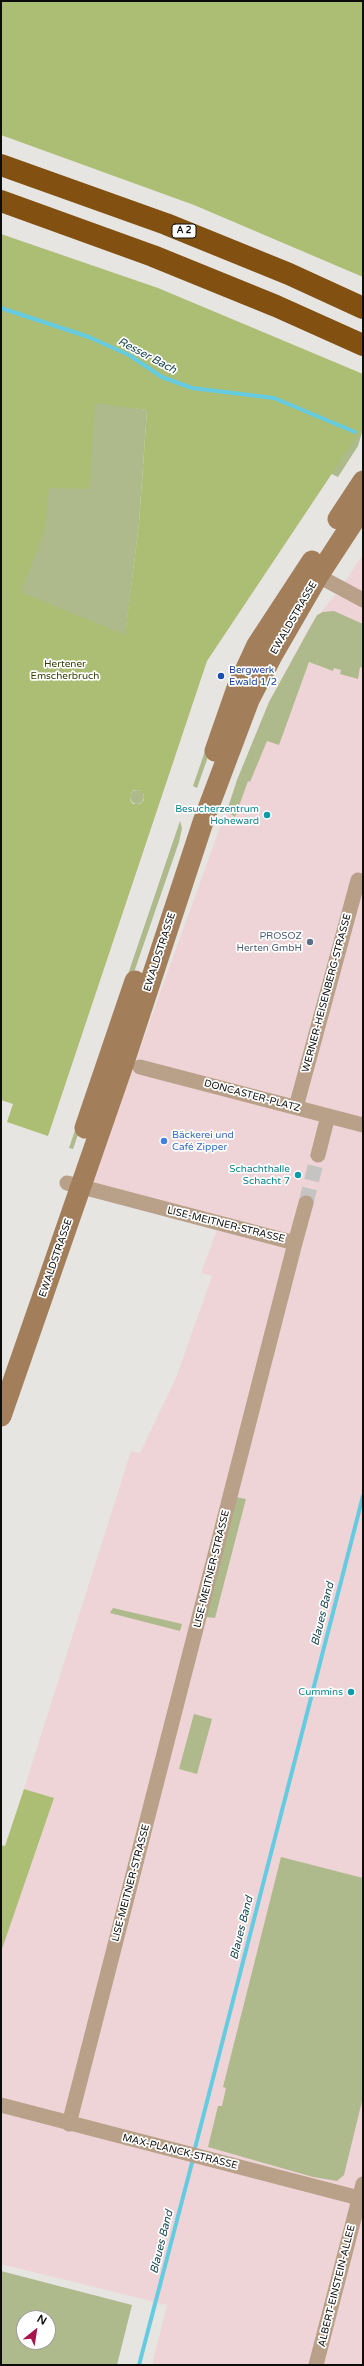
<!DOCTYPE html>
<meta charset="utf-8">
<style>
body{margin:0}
#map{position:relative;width:364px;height:2366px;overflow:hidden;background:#e6e5e2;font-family:"Varela Round",sans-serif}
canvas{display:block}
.frame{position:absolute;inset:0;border:2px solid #0c0c0b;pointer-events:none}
.north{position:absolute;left:16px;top:2310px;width:40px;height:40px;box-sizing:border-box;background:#fff;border:1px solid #9e9e9d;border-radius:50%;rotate:30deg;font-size:11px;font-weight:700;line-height:16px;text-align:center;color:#0c0c0b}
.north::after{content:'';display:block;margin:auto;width:14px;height:18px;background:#a7134b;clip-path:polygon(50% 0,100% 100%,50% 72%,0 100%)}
</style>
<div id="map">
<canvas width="364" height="2366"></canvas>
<div class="frame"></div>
<div class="north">N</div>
</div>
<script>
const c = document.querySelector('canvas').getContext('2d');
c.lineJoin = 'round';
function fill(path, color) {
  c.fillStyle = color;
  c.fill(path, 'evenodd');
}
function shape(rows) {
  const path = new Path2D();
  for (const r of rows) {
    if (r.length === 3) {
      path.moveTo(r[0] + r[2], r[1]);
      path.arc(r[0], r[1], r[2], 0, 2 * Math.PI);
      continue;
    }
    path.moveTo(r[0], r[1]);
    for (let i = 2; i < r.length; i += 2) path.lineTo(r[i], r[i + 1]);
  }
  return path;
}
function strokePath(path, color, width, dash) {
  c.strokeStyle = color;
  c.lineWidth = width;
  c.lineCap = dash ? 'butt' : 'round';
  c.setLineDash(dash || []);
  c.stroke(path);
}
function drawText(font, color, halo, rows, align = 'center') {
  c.font = font + ' "Varela Round",sans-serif';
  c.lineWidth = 3.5;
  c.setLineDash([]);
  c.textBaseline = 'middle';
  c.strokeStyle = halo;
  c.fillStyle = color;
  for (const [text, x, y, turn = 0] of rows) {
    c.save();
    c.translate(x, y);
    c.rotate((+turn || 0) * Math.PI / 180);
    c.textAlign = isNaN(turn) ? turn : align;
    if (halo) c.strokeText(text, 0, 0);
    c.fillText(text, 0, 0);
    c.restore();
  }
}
fill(shape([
 [363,554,363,2365,152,2365,167,2305,1,2264,1,1952,54,1798,24,1789,131,1451,140,1453,176,1378,212,1276,201,1273,219,1224,89,1190,237,780,269,702,311,624,341,588]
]), '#eed4d6');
fill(shape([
 [1,263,363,408,363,429,358,446,338,477,152,390,135,408,147,410,139,523,126,629,133,633,1,937],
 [334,611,363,624,363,668,360,667,358,679,340,674,341,670,334,668,333,671,309,662,279,745,267,741,250,782,248,781,235,817,227,811,237,780,269,702,317,615,323,612],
 [226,690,222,717,197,788,193,786],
 [137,797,7],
 [180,821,182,828,179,842,73,1149,69,1148],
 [236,1497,246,1499,215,1618,205,1617],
 [113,1608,182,1624,180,1631,110,1613],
 [194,1714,212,1719,197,1774,179,1769],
 [281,1857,363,1878,363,2097,344,2175,337,2181,313,2177,208,2147,218,2106,222,2106,226,2088,223,2087],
 [1,2271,132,2305,117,2365,1,2365],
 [24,2318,48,2318,48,2342,24,2342]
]), '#aeba8c');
fill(shape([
 [1,1,363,1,363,277,194,205,1,135],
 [1,234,158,288,363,374,363,427,207,661,48,1136,7,1122,13,1104,1,1100],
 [95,403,147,410,139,523,125,635,21,592,45,529,49,488,89,489],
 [134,790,139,790,144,795,144,800,140,804,133,804,130,800,131,793],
 [24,1789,54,1798,1,1952,1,1845,5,1846]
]), '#acbd74');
strokePath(shape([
 [1,308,89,337,129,355,162,377,192,388,274,398,355,432],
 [194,2152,363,1496],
 [139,2365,193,2159]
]), '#65cbe1', 4);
strokePath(shape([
 [306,1203,318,1155]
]), '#c5c4c2', 15, [15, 8]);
strokePath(shape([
 [309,571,363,600],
 [140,1067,363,1125],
 [296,1107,358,880],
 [318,1155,328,1116],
 [67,1183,295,1243,69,2124],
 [295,1243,306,1203],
 [1,2105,359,2198],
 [316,2365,363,2184]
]), '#b9a088', 15);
strokePath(shape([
 [338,519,363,481],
 [215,751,237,688,257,645,312,561],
 [85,1128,135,981],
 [1,1416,124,1062,203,822,249,700,273,654,318,576,363,507]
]), '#a37e5a', 21);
strokePath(shape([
 [1,165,166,224,289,274,363,308],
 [1,201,153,256,276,306,363,345]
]), '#825010', 22);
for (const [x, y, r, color] of [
 [221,676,4,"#1a4fb4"],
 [267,815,4,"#0f9aa8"],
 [310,942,4,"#5c6f8a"],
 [164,1141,4,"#3f7fe0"],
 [298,1175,4,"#0f9aa8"],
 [351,1692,4,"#0f9aa8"]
]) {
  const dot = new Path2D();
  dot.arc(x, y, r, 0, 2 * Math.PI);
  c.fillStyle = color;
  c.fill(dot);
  strokePath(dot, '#fff', 1.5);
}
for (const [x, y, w] of [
 [184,231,24]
]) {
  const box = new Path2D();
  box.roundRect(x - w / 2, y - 7, w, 14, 3);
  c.fillStyle = '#fff';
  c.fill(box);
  strokePath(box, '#0c0c0b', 1);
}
drawText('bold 9px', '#0c0c0b', null, [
 ["A 2",184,231]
]);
drawText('10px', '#0c0c0b', '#fff', [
 ["EWALDSTRASSE",294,618,-60],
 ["EWALDSTRASSE",160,952,-72],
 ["WERNER-HEISENBERG-STRASSE",327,993,-75],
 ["DONCASTER-PLATZ",252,1096,15],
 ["LISE-MEITNER-STRASSE",226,1225,14],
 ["EWALDSTRASSE",56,1258,-71],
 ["LISE-MEITNER-STRASSE",212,1569,-76],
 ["LISE-MEITNER-STRASSE",131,1883,-75],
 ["MAX-PLANCK-STRASSE",180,2152,14],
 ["ALBERT-EINSTEIN-ALLEE",337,2286,-76]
]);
drawText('10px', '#343e04', '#fff', [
 ["Hertener",65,664],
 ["Emscherbruch",65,676]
]);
drawText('10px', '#164399', '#fff', [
 ["Bergwerk",229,670],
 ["Ewald 1/2",229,682]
], 'left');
drawText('10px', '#0d838f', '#fff', [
 ["Besucherzentrum",259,809],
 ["Hoheward",259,821],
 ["Schachthalle",290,1169],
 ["Schacht 7",290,1181],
 ["Cummins",343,1692]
], 'right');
drawText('10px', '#4e5e75', '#fff', [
 ["PROSOZ",302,936],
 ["Herten GmbH",302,948]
], 'right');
drawText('10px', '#366cbe', '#fff', [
 ["Bäckerei und",172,1135],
 ["Café Zipper",172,1147]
], 'left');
drawText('italic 11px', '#194750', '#fff', [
 ["Resser Bach",147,356,28],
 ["Blaues Band",323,1614,-76],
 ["Blaues Band",242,1928,-76],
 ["Blaues Band",162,2242,-76]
]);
</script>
